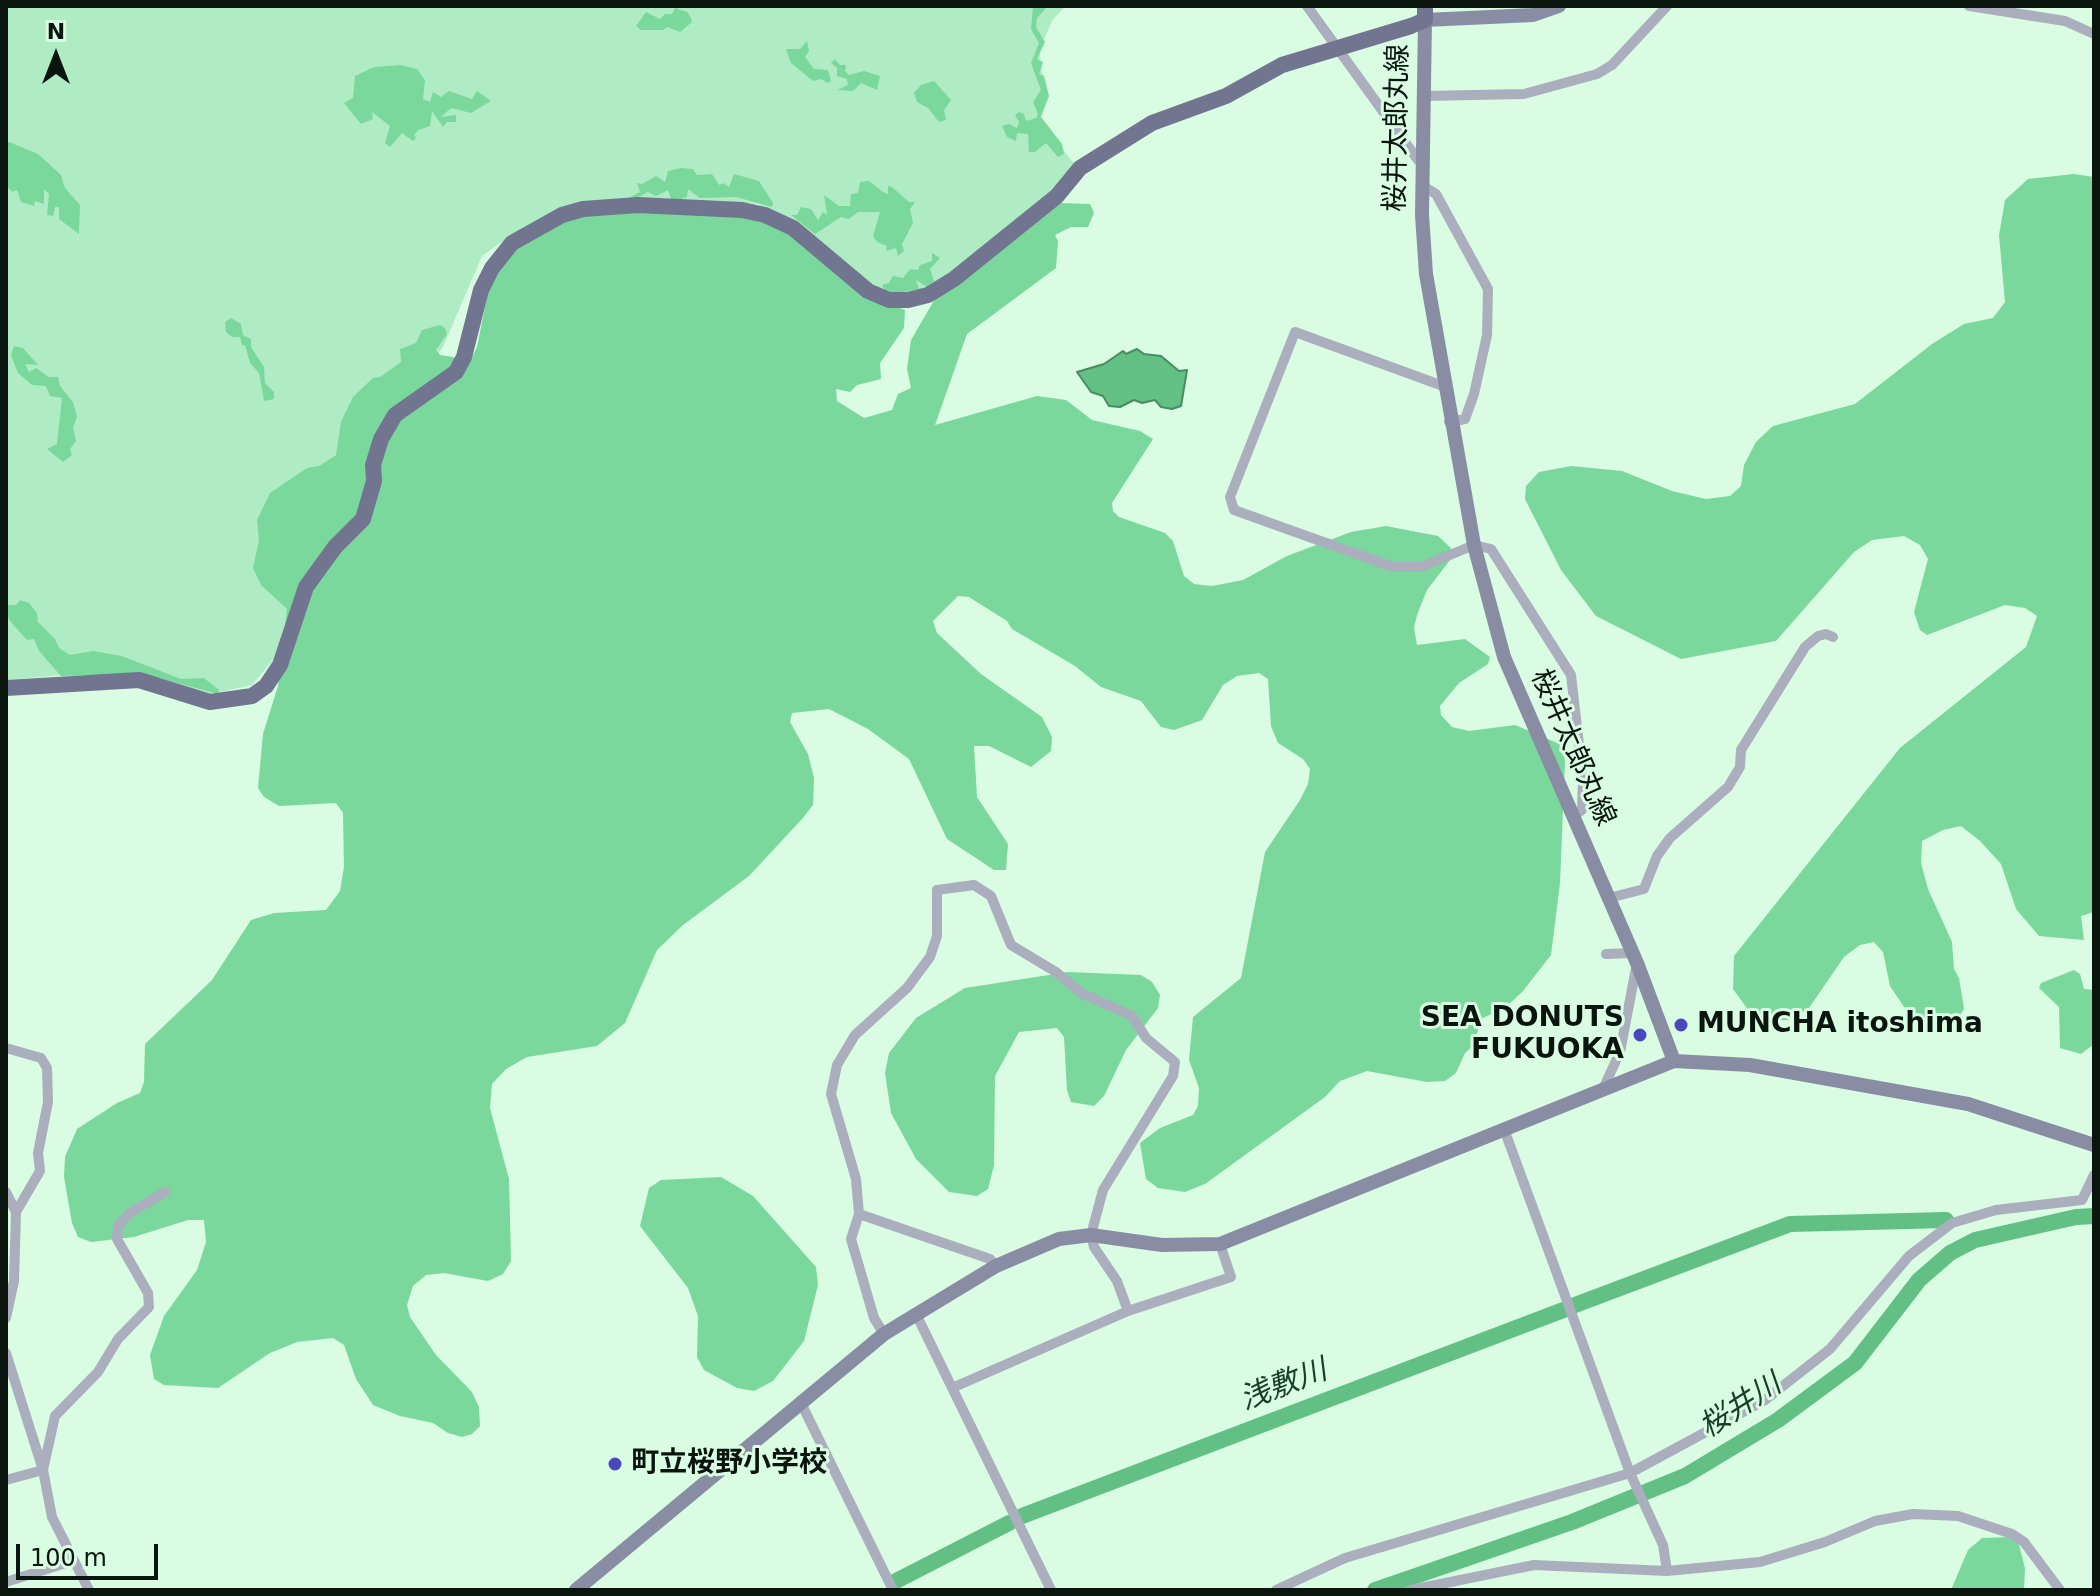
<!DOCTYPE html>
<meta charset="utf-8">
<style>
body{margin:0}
#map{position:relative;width:2100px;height:1596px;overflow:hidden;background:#d9fce3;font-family:"DejaVu Sans",sans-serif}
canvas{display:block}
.frame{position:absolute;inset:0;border:8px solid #09150d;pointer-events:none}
.north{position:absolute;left:16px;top:16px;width:80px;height:80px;-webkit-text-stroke:6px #d9fce3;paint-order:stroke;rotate:0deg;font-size:22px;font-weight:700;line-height:32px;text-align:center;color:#09150d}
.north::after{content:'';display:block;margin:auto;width:28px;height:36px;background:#09150d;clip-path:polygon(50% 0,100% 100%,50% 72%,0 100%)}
.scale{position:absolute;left:16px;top:1544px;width:142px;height:36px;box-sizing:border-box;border:4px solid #09150d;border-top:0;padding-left:10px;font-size:24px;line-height:28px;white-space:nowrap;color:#09150d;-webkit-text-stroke:6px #d9fce3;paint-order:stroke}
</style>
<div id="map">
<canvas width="2100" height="1596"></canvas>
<div class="frame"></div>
<div class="north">N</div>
<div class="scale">100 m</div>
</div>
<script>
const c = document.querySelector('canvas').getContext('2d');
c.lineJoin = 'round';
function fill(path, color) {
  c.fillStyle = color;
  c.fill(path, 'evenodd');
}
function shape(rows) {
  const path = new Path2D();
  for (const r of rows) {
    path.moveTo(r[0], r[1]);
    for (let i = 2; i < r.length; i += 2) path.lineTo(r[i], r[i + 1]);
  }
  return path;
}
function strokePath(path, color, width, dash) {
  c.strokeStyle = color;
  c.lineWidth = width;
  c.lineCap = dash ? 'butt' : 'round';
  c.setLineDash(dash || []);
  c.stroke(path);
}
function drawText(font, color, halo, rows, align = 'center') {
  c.font = font + ' "DejaVu Sans","Noto Sans JP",sans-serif';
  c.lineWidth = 6;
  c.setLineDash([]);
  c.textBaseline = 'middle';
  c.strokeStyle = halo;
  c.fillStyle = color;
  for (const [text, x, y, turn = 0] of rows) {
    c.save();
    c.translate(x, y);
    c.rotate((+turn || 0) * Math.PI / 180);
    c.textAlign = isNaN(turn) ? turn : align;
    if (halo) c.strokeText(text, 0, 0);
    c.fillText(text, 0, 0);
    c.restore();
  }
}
fill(shape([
 [6,6,1066,6,1053,19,1039,50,1046,98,1038,119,1077,167,1046,197,938,285,897,295,874,287,804,229,758,204,691,201,531,229,500,243,482,256,443,347,334,492,274,659,252,685,211,694,132,669,6,680]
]), '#b0ecc3');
fill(shape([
 [1048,6,1037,18,1036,27,1045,42,1037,59,1043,62,1039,74,1044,76,1049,96,1041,117,1062,144,1064,154,1058,157,1046,143,1035,152,1029,152,1028,134,1017,133,1016,141,1007,137,1002,126,1009,124,1017,128,1019,122,1015,115,1019,112,1024,114,1026,121,1036,118,1038,114,1033,102,1041,90,1031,63,1039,43,1031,29,1033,7],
 [675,8,687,12,691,18,692,22,680,32,667,27,663,30,641,30,636,26,646,12,660,19,665,14,672,14],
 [807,41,809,51,805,57,814,69,828,70,831,81,828,83,821,79,813,81,791,63,786,49,800,49],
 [835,59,840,65,846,65,845,71,849,75,864,71,880,76,877,90,861,83,853,91,837,90,848,85,847,79,837,76,837,68,831,63],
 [401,65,417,69,425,80,423,99,430,102,433,92,441,97,449,91,472,99,477,91,491,101,471,113,451,108,441,117,456,115,456,122,447,122,443,127,432,111,430,126,418,130,414,135,416,138,413,141,402,133,390,147,385,143,390,126,372,112,373,119,361,124,344,103,353,98,355,76,374,67],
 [934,81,951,100,944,110,946,120,939,122,928,108,917,102,914,93,921,85],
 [9,142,38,154,61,175,65,188,80,205,79,234,59,219,59,207,55,207,53,216,47,215,49,194,44,189,44,204,35,201,34,206,21,202,17,190,12,192,6,185,6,144],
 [681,168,693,169,697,175,712,174,719,185,723,183,729,187,734,174,759,181,773,203,772,207,736,197,700,198,688,189,687,197,672,202,668,190,656,196,648,192,633,200,630,197,640,192,637,183,642,184,656,176,665,182,668,171],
 [2074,174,2094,177,2094,912,2081,916,2084,940,2039,936,2016,909,2001,864,1980,841,1961,826,1943,830,1922,841,1921,863,1928,889,1952,942,1954,969,1959,978,1964,1009,1957,1020,1946,1029,1904,1007,1890,986,1883,952,1874,942,1860,945,1844,957,1809,1008,1788,1020,1768,1020,1749,1011,1733,989,1734,956,1900,748,2026,647,2037,616,2025,608,2005,605,1927,635,1920,630,1914,612,1928,559,1920,545,1904,536,1872,540,1854,552,1776,641,1681,659,1596,616,1561,570,1525,499,1526,486,1539,472,1571,466,1622,471,1672,491,1706,499,1730,496,1741,486,1744,465,1756,442,1773,426,1855,404,1932,344,1964,324,1993,318,2005,302,1999,235,2005,200,2028,179],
 [869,181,883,192,888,194,888,186,892,187,909,202,915,202,910,209,913,223,902,244,904,251,898,256,896,248,886,251,887,246,877,242,873,236,880,212,858,212,849,219,841,217,815,234,791,215,797,215,801,207,811,209,818,220,823,212,827,215,824,195,839,206,850,206,851,194,858,193,860,182],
 [1060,203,1090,204,1094,213,1088,227,1071,227,1055,235,1058,241,1056,268,967,334,935,425,1037,396,1066,400,1092,420,1140,431,1153,439,1112,503,1113,511,1119,517,1165,533,1173,541,1184,576,1194,584,1212,586,1243,580,1287,556,1351,532,1386,526,1438,536,1451,548,1450,560,1427,590,1417,615,1414,628,1417,645,1465,639,1490,657,1488,664,1459,683,1440,706,1441,715,1452,727,1469,731,1515,725,1562,745,1565,761,1560,883,1551,955,1523,991,1506,1007,1481,1019,1474,1045,1465,1053,1456,1073,1445,1081,1427,1082,1367,1071,1340,1081,1325,1097,1205,1184,1185,1192,1158,1188,1146,1179,1140,1143,1160,1128,1193,1115,1198,1106,1199,1088,1189,1060,1193,1017,1241,978,1265,852,1300,800,1308,784,1310,769,1303,759,1278,743,1271,726,1268,679,1259,673,1237,676,1223,685,1202,720,1174,730,1161,727,1141,701,1101,687,1075,666,1012,629,1007,621,969,597,958,596,933,621,937,633,981,674,1042,717,1052,737,1051,751,1031,767,989,746,974,746,977,797,1008,844,1006,870,994,870,947,839,909,759,868,729,829,709,792,713,790,722,808,754,814,778,813,805,802,819,749,876,683,925,657,950,625,1023,597,1046,527,1057,506,1069,492,1084,490,1108,509,1179,511,1261,503,1274,488,1281,444,1273,426,1275,413,1286,407,1305,410,1317,436,1355,472,1392,479,1407,480,1426,472,1434,462,1437,448,1433,433,1423,400,1416,373,1405,356,1379,344,1345,333,1338,297,1342,270,1353,218,1388,164,1385,154,1379,150,1355,164,1316,197,1270,206,1242,204,1220,188,1220,134,1237,91,1242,78,1237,72,1223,64,1177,65,1157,77,1129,117,1103,140,1093,144,1082,145,1044,212,980,251,920,274,913,326,910,340,891,344,867,343,813,336,803,279,806,264,797,258,788,263,734,278,686,287,609,261,585,253,568,259,540,257,520,270,493,307,468,319,466,336,455,341,422,353,397,373,378,380,377,401,362,400,349,416,343,422,330,440,325,445,328,447,334,436,350,440,355,453,357,468,365,477,347,489,287,504,257,567,215,757,207,895,306,905,310,904,328,880,363,881,379,857,385,850,392,836,389,837,401,864,418,892,410,898,394,911,388,907,369,911,340,939,292],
 [932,253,940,258,930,269,934,281,927,287,916,280,919,289,889,295,884,290,882,285,889,283,893,276,903,278,910,269,918,270,920,265,932,261],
 [231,318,241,324,243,335,251,339,251,347,264,367,265,383,274,392,274,399,264,401,259,373,250,363,245,345,242,345,240,337,232,337,226,332,225,322],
 [14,346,23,348,38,365,25,364,29,372,36,368,49,377,58,377,60,386,73,402,77,417,73,427,76,441,70,449,72,455,63,462,47,449,57,444,62,398,50,396,46,386,32,385,18,373,11,355],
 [20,600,29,603,37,613,38,622,55,639,59,648,70,655,93,651,122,656,181,679,204,678,219,690,218,694,144,674,61,676,39,651,34,639,27,640,9,620,6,605,16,605],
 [2074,970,2080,974,2084,989,2094,990,2094,1044,2081,1054,2060,1048,2059,1007,2039,988,2041,983],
 [1068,972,1141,975,1152,982,1160,995,1158,1008,1126,1050,1104,1096,1094,1106,1071,1102,1067,1090,1064,1037,1057,1028,1019,1032,995,1076,994,1165,988,1189,977,1196,949,1192,916,1159,891,1113,885,1073,889,1053,916,1018,965,988],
 [721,1177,753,1196,816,1267,818,1285,804,1341,773,1381,754,1391,737,1388,704,1370,697,1357,698,1316,688,1288,640,1226,649,1188,661,1180],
 [2011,1537,2019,1545,2025,1568,2024,1590,1951,1590,1968,1550,1982,1538]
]), '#7ad89c');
const water = shape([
 [1137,349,1144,354,1161,356,1179,371,1187,370,1181,406,1172,409,1161,407,1155,400,1142,403,1134,400,1120,407,1109,406,1103,396,1091,392,1077,372,1104,364,1123,351,1126,354,1137,349]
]);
fill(water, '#62c085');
strokePath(water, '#478d61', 2);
strokePath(shape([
 [1575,1305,1790,1224,1946,1220],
 [1022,1516,1566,1309],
 [894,1582,1009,1523],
 [1375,1590,1572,1522,1685,1476,1778,1420,1855,1363,1919,1280,1950,1253,1975,1240,2076,1217,2094,1216]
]), '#62c085', 16);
strokePath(shape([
 [1307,6,1418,160,1423,161],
 [1969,6,2065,21,2094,34],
 [1424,96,1524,94,1597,74,1612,65,1667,6],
 [1423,186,1436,194,1488,289,1487,335,1474,394,1465,419,1449,422],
 [1443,386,1295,332,1230,497,1234,510,1393,567,1421,567,1474,545,1491,549,1571,675,1583,780,1582,810,1574,816],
 [1609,898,1644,889,1657,856,1670,838,1728,787,1740,767,1741,750,1805,647,1818,636,1826,634,1833,637],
 [1606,954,1633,953],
 [6,1048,41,1058,47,1068,48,1102,38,1153,40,1171,16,1212],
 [1603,1089,1620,1052,1637,963],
 [1504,1129,1630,1473,1663,1545,1667,1571],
 [6,1192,16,1212,14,1281,6,1318],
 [859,1214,990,1259,996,1266],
 [916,1314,1051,1590],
 [884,1334,874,1318,851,1239,859,1214,856,1179,831,1094,837,1065,855,1035,907,988,930,957,937,936,937,890,974,885,991,896,1011,945,1056,972,1081,993,1132,1016,1146,1038,1175,1062,1173,1076,1103,1190,1091,1235,1094,1247,1117,1281,1128,1311],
 [6,1353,43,1470,52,1517,89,1590],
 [952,1388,1128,1311,1231,1277,1220,1244],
 [800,1401,893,1590],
 [43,1470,55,1416,98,1372,118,1339,149,1307,148,1293,117,1239,118,1226,130,1213,165,1192],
 [6,1480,43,1470],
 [6,1582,72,1561],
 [1276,1590,1345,1558,1630,1473,1765,1400,1830,1349,1909,1256,1952,1223,1996,1210,2082,1200,2094,1175],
 [1411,1590,1534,1565,1667,1571,1760,1562,1825,1542,1875,1521,1913,1514,1958,1516,2012,1534,2024,1542,2060,1590]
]), '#abaebd', 10);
strokePath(shape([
 [1559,6,1533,15,1425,20,1422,215,1426,274,1474,545,1504,657,1637,963,1674,1061],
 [576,1590,884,1334,996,1266,1059,1239,1091,1235,1162,1245,1220,1244,1674,1061,1750,1065,1968,1104,2094,1145]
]), '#898da3', 14);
strokePath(shape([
 [6,688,139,680,210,702,252,696,266,686,280,665,306,587,335,547,363,519,374,481,373,465,381,439,395,415,456,372,464,357,481,290,492,268,512,243,562,215,583,209,638,205,742,210,765,215,793,228,868,291,889,300,908,300,928,295,954,279,1057,196,1080,168,1152,123,1226,96,1282,65,1411,26,1425,20,1425,6]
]), '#717590', 16);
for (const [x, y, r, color] of [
 [1681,1025,8,"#4847bc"],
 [1640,1035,8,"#4847bc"],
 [615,1464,8,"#4847bc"]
]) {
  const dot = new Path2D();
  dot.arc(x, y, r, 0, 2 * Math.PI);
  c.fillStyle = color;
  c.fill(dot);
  strokePath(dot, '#d9fce3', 3);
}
drawText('28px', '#09150d', '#d9fce3', [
 ["桜井太郎丸線",1398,128,-89],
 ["桜井太郎丸線",1572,748,66]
]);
drawText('bold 28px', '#09150d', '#d9fce3', [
 ["SEA DONUTS",1624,1019,"right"],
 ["FUKUOKA",1624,1051,"right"],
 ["MUNCHA itoshima",1697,1025],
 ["町立桜野小学校",631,1464]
], 'left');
drawText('italic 30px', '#173f27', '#d9fce3', [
 ["浅敷川",1284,1386,-21],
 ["桜井川",1741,1407,-33]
]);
</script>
